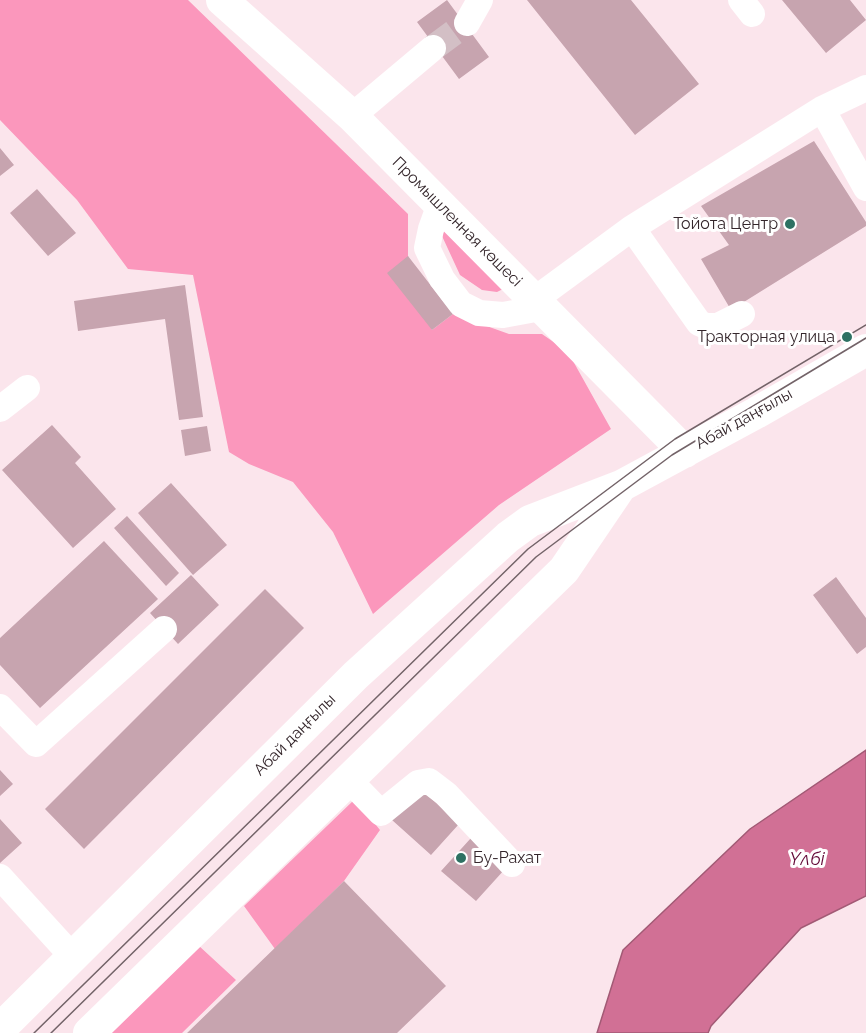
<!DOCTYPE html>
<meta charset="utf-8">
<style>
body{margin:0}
canvas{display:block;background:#fbe5ec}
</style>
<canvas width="866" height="1033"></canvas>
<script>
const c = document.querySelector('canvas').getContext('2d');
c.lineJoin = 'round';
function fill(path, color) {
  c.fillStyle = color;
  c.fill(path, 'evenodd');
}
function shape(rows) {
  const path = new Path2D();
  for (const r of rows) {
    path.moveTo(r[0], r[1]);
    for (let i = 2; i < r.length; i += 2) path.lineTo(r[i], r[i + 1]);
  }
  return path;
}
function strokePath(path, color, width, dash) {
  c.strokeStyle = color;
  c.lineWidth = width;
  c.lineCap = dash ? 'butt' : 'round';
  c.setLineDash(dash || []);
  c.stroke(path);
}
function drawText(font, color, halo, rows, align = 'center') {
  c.font = font + ' Raleway,sans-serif';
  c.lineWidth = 6;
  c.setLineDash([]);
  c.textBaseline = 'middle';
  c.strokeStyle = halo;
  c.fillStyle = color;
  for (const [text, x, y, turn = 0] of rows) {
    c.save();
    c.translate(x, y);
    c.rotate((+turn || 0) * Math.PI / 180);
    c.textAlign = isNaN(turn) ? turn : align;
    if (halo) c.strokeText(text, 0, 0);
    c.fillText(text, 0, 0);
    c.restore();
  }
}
fill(shape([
 [0,0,188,0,408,214,408,256,432,330,453,314,509,334,542,334,568,352,611,429,499,505,373,614,333,532,293,482,249,464,229,452,193,275,128,269,77,200,0,120],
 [451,215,517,282,497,292,482,290,460,275,442,236],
 [355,799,380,830,344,881,275,949,244,906],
 [198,945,236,980,182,1033,108,1033]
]), '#fb97bc');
const water = shape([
 [866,750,866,896,801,928,711,1026,708,1033,597,1033,623,950,750,829,866,750]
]);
fill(water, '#d17095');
strokePath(water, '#a25a75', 1.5);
fill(shape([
 [447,0,489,57,459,79,417,22],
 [527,0,631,0,699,84,635,135],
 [782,0,850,0,866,20,826,53],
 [814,141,866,222,866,226,731,310,701,259,729,245,701,206],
 [0,148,14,165,0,176],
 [37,189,76,233,48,256,10,213],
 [408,256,453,314,432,330,387,273],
 [185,285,203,417,179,420,165,319,78,331,74,301],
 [52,425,81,457,75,463,116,509,73,548,2,470],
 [207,426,211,451,185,456,181,430],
 [171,483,227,545,193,575,138,513],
 [127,516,179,573,166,586,114,528],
 [104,541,158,599,40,708,0,665,0,638],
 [191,575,219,605,178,644,150,613],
 [836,577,866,618,866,647,857,654,813,595],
 [265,589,304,628,84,849,45,809],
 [0,770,13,784,0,796],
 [421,789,459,824,431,855,392,820],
 [0,819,22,843,0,863],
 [471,838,505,869,476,901,441,871],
 [344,881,446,986,397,1033,187,1033]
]), '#c7a4af');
strokePath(shape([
 [433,48,467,23]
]), '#d3bfc5', 26, [26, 13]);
strokePath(shape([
 [741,0,752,14],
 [467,23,480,0],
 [822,109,866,188],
 [352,116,433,48],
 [440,204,431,229,427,248,442,279,461,304,479,313,503,315,541,308],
 [632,228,699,323,706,326,718,326,742,314],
 [534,300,632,228,822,109,866,88],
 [0,409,27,388],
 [0,707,36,744,164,629],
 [349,780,381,813,418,783,429,781,446,794,512,864],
 [0,877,72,956]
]), '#fff', 26);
strokePath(shape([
 [222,0,352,116,685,452],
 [0,1029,356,675,508,537,530,521,621,486,756,413,866,350],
 [89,1033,564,570,621,486]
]), '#fff', 32);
strokePath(shape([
 [34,1033,528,549,675,439,866,325],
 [51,1033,536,557,672,455,866,338]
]), '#736368', 1.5);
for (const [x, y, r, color] of [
 [790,224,6,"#2e7163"],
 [847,337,6,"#2e7163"],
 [461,858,6,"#2e7163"]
]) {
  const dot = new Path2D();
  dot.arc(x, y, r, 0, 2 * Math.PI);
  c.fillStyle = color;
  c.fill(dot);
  strokePath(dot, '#fff', 2);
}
drawText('16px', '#34262b', '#fff', [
 ["Промышленная көшесі",457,222,45],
 ["Абай даңғылы",744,419,-29],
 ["Абай даңғылы",295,735,-45]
]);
drawText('16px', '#34262b', '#fff', [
 ["Тойота Центр",778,224],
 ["Тракторная улица",835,337],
 ["Бу-Рахат",473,858,"left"]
], 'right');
drawText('italic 18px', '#620736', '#fff', [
 ["Үлбі",807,860]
]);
</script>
